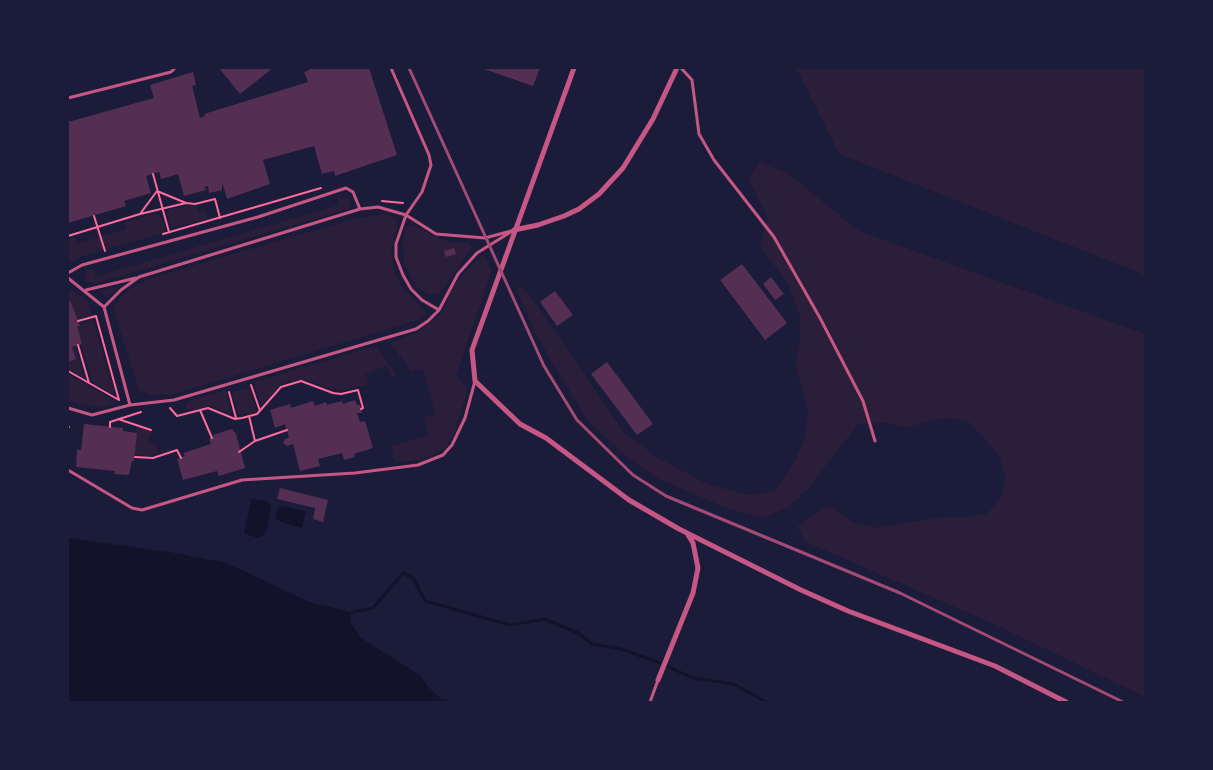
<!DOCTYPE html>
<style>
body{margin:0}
#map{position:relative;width:1213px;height:770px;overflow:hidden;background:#1b1b3a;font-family:"DM Sans",sans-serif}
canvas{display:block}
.frame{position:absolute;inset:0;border:69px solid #1b1b3a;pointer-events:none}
</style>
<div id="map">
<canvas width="1213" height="770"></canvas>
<div class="frame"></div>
</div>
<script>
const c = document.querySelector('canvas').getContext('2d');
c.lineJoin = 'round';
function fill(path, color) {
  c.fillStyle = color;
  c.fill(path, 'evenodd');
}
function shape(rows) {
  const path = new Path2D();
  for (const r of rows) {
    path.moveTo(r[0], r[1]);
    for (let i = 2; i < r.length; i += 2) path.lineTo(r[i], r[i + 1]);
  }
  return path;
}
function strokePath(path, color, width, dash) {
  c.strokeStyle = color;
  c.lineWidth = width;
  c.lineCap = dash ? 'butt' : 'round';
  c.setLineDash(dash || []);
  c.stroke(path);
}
fill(shape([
 [796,68,1145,68,1145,275,839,154],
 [760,163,786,172,859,231,1145,334,1145,697,996,625,806,542,797,527,816,513,830,506,853,522,878,528,942,517,969,517,988,513,1002,496,1005,476,999,455,969,422,951,418,934,420,905,428,888,423,858,424,808,489,787,508,762,518,726,508,655,477,624,455,588,420,554,366,535,332,516,291,519,285,527,291,624,432,658,458,707,484,749,495,774,491,791,468,804,442,808,412,795,363,800,339,800,316,788,283,760,248,767,217,748,178],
 [337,197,349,199,351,208,97,283,86,281,85,279,86,274,90,269,96,270,94,277,101,275,339,205],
 [197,205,199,212,206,211,208,219,171,228,167,214,169,209],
 [153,214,161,216,165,227,164,233,86,255,68,263,68,239,75,237,78,243,100,237,126,229,124,223],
 [383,214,395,218,397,225,391,252,395,272,401,285,427,314,418,320,174,394,149,395,139,390,113,308,120,297,128,290,150,278,357,218],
 [410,224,449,242,468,243,472,248,440,293,429,295,416,286,404,264,403,241,406,227],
 [483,254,492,270,456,376,468,389,454,434,445,448,435,454,419,460,397,463,393,458,392,446,429,435,424,418,435,413,423,369,411,371,390,343,414,334,434,320,442,313,451,289,457,281],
 [119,286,108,298,100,293,103,290],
 [68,288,87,300,92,315,78,319,75,317,70,300,68,299],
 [93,320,115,395,92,382,81,344,77,326],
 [75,346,85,379,68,369,68,362,76,359,72,347],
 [376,346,396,374,396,376,391,376,387,366,365,374,368,382,365,385,340,391,305,380,293,380,280,385,262,406,253,382],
 [68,374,117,402,100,408,68,401],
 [247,388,251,391,257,412,239,415,232,395,233,392],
 [226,390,232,415,210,406,187,411,186,404,190,400],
 [136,426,152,431,152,433,149,437,150,442,156,444,158,452,171,448,172,450,151,456,135,455]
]), '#2a1e3b');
fill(shape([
 [251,499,267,501,271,508,266,533,259,538,244,534],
 [283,506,306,511,302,528,281,522,275,518,278,508],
 [68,538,169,552,227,563,309,602,350,612,351,623,361,638,421,676,429,688,442,699,459,702,68,702]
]), '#12122b');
strokePath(shape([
 [349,613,373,608,403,573,413,578,425,601,510,625,545,619,578,633,592,644,621,649,658,662,693,678,734,684,766,702]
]), '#12122b', 3);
fill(shape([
 [219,68,273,68,240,94],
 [308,68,369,68,397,155,335,176,334,171,322,174,314,146,263,160,270,184,227,199,222,182,222,190,209,193,208,186,204,187,206,190,184,196,178,174,161,179,159,172,146,176,151,193,124,201,126,206,68,223,68,122,154,98,150,85,193,72,196,85,192,86,200,118,205,116,204,114,308,82,304,72,309,70],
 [485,68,540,68,533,86,484,69],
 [454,248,456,254,446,257,444,251],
 [742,264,787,323,765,340,720,280],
 [771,277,784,294,775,300,763,284],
 [555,291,573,315,557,326,540,302],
 [70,300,80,326,77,326,82,344,72,347,76,359,68,362,68,301],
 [607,362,653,424,637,435,591,374],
 [355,400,357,405,360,405,362,413,357,413,360,422,365,421,373,448,354,454,355,457,344,460,342,453,318,459,320,466,300,471,293,444,287,446,283,443,285,439,289,438,285,424,275,428,270,410,290,404,291,408,313,401,315,406,326,402,327,405,342,401,343,404],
 [84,424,123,428,123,431,137,433,134,461,132,461,129,475,114,474,115,471,76,467,77,450,81,450],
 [232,429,236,434,245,468,219,476,217,471,183,480,177,459,185,456,183,453,211,444,209,439,214,437,213,435],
 [280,488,328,500,323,522,313,519,315,508,277,499]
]), '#542f53');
strokePath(shape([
 [153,174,169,232],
 [382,201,403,203],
 [140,214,157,191,186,203],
 [94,216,105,251],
 [163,234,321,188],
 [68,236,140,214,186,203,195,204,215,199,220,218],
 [78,321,96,316,119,400],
 [78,345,89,383],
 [68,371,119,400],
 [251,385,260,411],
 [229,392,236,418],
 [170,408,177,416,208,408,235,419,242,418,257,414,281,387,301,381,333,393,341,394,358,390,363,408,361,409],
 [200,410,212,438],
 [249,416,255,441,287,430],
 [118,419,151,430],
 [68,427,69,427],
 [110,427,110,422,141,412],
 [239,452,255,441],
 [135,457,153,458,177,450,181,458]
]), '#ff6b9d', 2);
strokePath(shape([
 [391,68,429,155,431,165,422,192,406,215,396,244,396,257,403,275,411,289,422,300,439,310],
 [681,68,692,80,699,134,714,160,774,237,820,318,863,401,875,441],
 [68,98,171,72,175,68],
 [68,273,82,265,258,217,346,188,353,192,360,209],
 [68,278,104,307,130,405],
 [86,290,136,278],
 [104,307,121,290,139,277,360,209,378,207,406,215,436,234,485,238,511,231],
 [68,408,92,415,130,405,174,400,416,329,428,321,439,310,458,274,477,253,514,230],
 [68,470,132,508,142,510,242,480,355,473,418,465,443,455,452,445,465,418,475,381],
 [650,702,658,680]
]), '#c65784', 3);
strokePath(shape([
 [574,68,472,350,475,381,520,424,546,438,629,500,679,529,801,590,848,611,995,666,1066,702],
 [514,230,538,225,564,216,579,209,599,194,623,168,653,119,677,68],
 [658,680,693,593,698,568,693,543,688,535]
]), '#c65784', 5);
strokePath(shape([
 [409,68,544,366,577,420,633,475,666,496,900,593,1123,702]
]), '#a44b75', 3);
</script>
